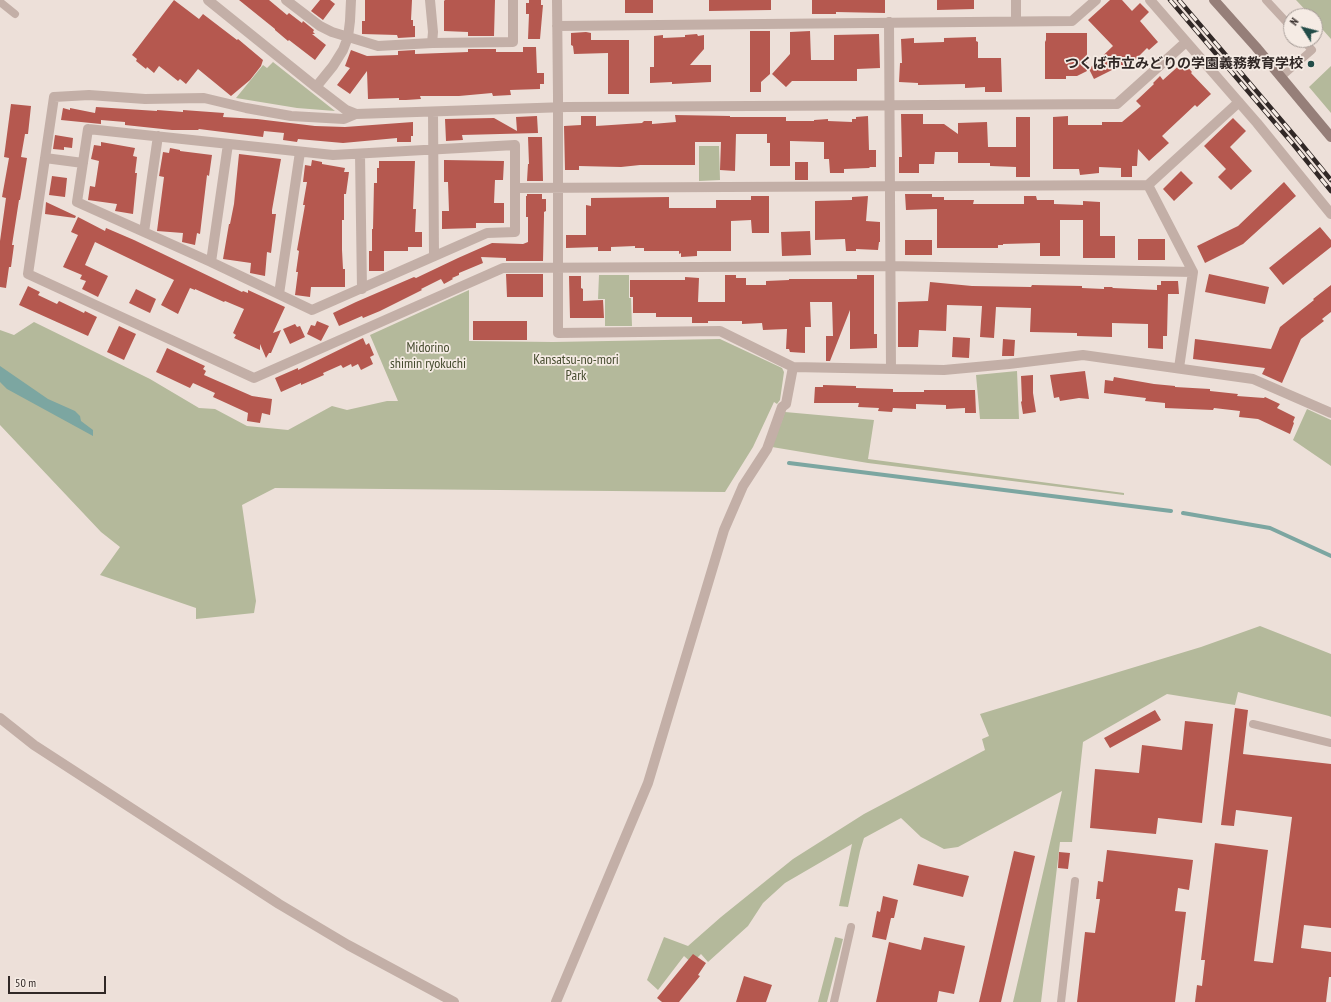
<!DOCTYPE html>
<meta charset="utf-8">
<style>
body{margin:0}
#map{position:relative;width:1331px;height:1002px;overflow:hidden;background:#ede0d9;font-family:"PT Sans Narrow",sans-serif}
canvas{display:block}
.north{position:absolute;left:1283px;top:8px;width:40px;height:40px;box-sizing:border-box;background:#f5ebe4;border:1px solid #a79d98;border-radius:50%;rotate:306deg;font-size:11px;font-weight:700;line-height:16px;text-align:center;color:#312826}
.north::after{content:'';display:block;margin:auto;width:14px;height:18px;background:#224c48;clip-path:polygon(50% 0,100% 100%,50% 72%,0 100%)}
.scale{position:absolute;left:8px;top:976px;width:98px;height:18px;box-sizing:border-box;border:2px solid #312826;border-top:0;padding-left:5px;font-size:12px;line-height:14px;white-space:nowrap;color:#312826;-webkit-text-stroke:3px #f5ebe4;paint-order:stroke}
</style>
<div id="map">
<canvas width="1331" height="1002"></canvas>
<div class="north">N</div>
<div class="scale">50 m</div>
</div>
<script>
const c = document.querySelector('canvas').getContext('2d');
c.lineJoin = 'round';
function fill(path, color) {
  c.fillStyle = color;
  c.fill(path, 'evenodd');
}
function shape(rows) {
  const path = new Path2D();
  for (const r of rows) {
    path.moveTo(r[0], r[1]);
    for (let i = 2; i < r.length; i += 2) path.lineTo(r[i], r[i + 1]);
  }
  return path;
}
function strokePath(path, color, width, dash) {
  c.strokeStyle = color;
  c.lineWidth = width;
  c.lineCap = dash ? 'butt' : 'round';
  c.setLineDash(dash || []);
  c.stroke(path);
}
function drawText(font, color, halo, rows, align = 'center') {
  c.font = font + ' "PT Sans Narrow","Noto Sans JP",sans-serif';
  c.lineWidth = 3.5;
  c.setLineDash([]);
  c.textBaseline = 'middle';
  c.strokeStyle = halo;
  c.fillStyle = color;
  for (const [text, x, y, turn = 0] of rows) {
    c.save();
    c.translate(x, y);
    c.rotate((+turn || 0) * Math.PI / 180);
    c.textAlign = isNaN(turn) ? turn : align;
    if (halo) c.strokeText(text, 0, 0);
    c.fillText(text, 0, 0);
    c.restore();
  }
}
fill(shape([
 [1296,0,1331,0,1331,39,1315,21,1315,16,1311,16],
 [273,62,335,111,297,108,236,98,263,65,267,68],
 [1331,66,1331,113,1309,87],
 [699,146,719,146,720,180,699,181],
 [599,275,629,275,629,298,631,298,632,326,605,326,605,299,598,299],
 [469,290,469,341,553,342,720,339,782,368,784,372,780,400,777,404,774,402,753,447,725,492,275,488,242,505,256,601,254,613,196,619,196,608,100,575,120,547,101,532,0,425,0,330,14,335,34,322,150,379,199,408,215,409,247,426,288,430,332,406,347,410,387,401,398,401,370,335],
 [1017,371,1019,419,980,419,976,375],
 [1307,409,1331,420,1331,466,1293,440],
 [785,412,874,420,868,459,1124,493,1124,495,868,463,772,447],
 [1260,626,1331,654,1331,717,1329,716,1238,692,1235,705,1167,694,1083,742,1072,842,1060,842,1041,1002,1013,1002,1062,791,958,847,944,849,921,837,901,818,864,838,860,851,848,907,839,906,852,844,785,883,763,903,748,926,708,962,701,954,692,963,684,956,658,990,647,980,664,937,688,946,721,917,793,859,864,814,985,750,982,739,989,736,980,714,1201,647],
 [835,937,843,939,827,1002,818,1002]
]), '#b4b99b');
fill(shape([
 [0,366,48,399,75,411,80,416,81,421,93,430,93,436,7,389,0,382]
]), '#7ca6a1');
strokePath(shape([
 [789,463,1171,511],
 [1183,513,1270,528,1331,556]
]), '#7ca6a1', 4);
fill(shape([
 [174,0,199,19,203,14,237,40,238,39,263,60,261,66,250,80,231,96,198,69,186,84,180,79,178,81,159,66,154,73,147,67,146,69,136,61,137,59,132,55],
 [239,0,269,0,287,15,289,13,302,23,303,21,314,30,313,32,315,34,312,34,326,45,315,60,289,40,288,41,275,30,275,29],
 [320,0,330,0,335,4,323,20,311,11],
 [365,0,412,0,411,20,413,20,413,26,415,26,415,37,398,38,397,35,362,34,362,21,365,21],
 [445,0,495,0,494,36,468,36,468,32,444,31,444,1],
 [529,0,541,0,541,5,543,5,540,39,528,39,529,14,526,14,526,3,529,3],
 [625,0,653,0,653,13,625,13],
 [709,0,771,0,771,10,709,11],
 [812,0,885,0,885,13,836,12,836,14,812,14],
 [937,0,974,0,974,9,937,10],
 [1110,0,1122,0,1132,11,1140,3,1149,12,1140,21,1158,42,1149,50,1147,48,1126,69,1122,65,1094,79,1089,69,1113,46,1088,20],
 [750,31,770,31,770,74,761,82,761,92,750,92],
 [810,31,811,60,834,60,834,35,879,34,880,68,857,69,857,81,792,81,786,87,772,74,790,54,790,32],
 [586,32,591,33,591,40,629,40,629,94,608,94,608,53,574,54,573,46,571,45,571,33],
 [1046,33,1087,33,1087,71,1077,76,1066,76,1066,79,1045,79,1045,42,1046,40],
 [697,34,698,36,704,35,704,49,690,65,711,65,711,82,672,84,672,82,650,83,650,67,654,67,654,36,663,35,663,38,685,37,685,35],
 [976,37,976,41,978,42,978,58,1001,58,1002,92,985,92,985,87,965,88,965,84,918,85,918,83,899,82,900,63,902,63,901,39,914,38,914,43,944,42,944,38],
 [523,47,536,47,537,73,544,73,544,84,540,84,540,89,510,90,511,95,493,96,492,93,459,96,420,96,421,99,406,100,399,100,399,98,368,99,367,71,350,94,337,85,350,68,345,66,351,50,367,56,398,55,398,51,415,50,415,54,468,52,468,49,496,49,496,52,523,52],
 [1183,62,1192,72,1191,73,1211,94,1197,107,1195,105,1162,136,1169,143,1149,161,1138,149,1137,166,1132,166,1132,177,1121,177,1121,168,1099,167,1099,173,1080,175,1079,169,1053,169,1053,117,1068,116,1068,125,1102,125,1102,122,1122,122,1141,106,1136,101,1154,84,1153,83,1160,76,1163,80],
 [11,104,31,106,28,134,25,134,21,157,27,158,20,200,19,200,12,245,14,245,11,267,9,267,6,288,0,287,0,241,6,198,2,197,9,158,4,157],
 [96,107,157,111,157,110,183,112,183,110,224,113,223,117,257,119,315,126,345,127,413,122,413,136,411,136,411,142,397,142,397,138,343,143,298,139,297,142,283,140,284,133,264,131,263,137,199,129,198,130,172,130,125,125,125,122,101,120,101,124,61,120,63,108,70,110,70,108,95,113],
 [901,114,923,114,923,124,944,124,958,134,958,123,987,122,988,147,1016,147,1016,117,1030,117,1030,177,1016,177,1016,167,990,166,990,163,958,163,958,152,935,152,934,164,919,164,919,173,899,173,899,157,902,157],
 [675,115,730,116,730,117,786,117,786,121,814,121,814,120,828,119,828,121,852,122,852,119,856,119,856,117,868,116,869,150,876,150,876,167,870,167,869,168,844,169,844,173,830,173,829,159,824,159,824,142,790,141,790,166,770,166,770,143,767,143,767,134,736,134,735,171,720,170,721,142,695,142,695,165,640,165,621,167,579,166,579,170,565,170,564,126,581,125,581,116,596,116,596,126,642,123,644,121,652,121,652,124,676,122],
 [537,116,538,133,462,135,463,140,446,141,445,119,494,118,517,131,516,117],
 [1233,118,1246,131,1230,147,1252,171,1231,190,1218,177,1226,169,1204,146],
 [55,135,73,138,72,148,64,147,64,150,53,149],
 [528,137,542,137,543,181,527,181,528,164,529,164],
 [101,142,135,148,133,156,137,157,135,173,137,173,133,214,115,211,117,204,88,200,90,186,95,187,99,161,91,159,94,145,101,146],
 [170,148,180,150,180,151,212,155,209,176,207,175,200,234,197,233,195,245,182,242,183,233,157,231,164,177,159,176,163,152,169,153],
 [239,154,281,159,272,210,272,214,276,214,273,237,271,253,267,252,265,276,250,273,251,263,223,259,229,224,230,224,234,204],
 [312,160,322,162,322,164,345,168,344,172,349,172,346,194,344,194,344,220,342,220,342,250,343,269,345,269,345,287,311,287,310,297,295,295,298,272,296,272,299,251,297,250,305,205,303,205,307,182,303,182,305,165,311,166],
 [444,160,504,161,503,180,495,180,494,203,504,203,504,223,476,223,476,228,442,229,442,211,449,211,448,182,444,182],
 [379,161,415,161,413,209,416,209,415,232,422,232,422,247,408,247,408,251,384,251,384,271,369,271,369,251,372,251,372,229,373,229,374,183,377,183,377,168,379,168],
 [795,162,808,162,808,180,795,180],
 [1181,171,1193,183,1174,201,1163,189],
 [52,176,67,178,65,197,49,195],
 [1284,182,1296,196,1243,244,1205,263,1197,246,1238,226],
 [527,194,542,194,542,199,546,199,546,211,544,212,544,216,543,261,506,261,506,258,481,257,483,263,459,273,459,275,452,278,453,279,444,284,441,279,421,289,422,290,380,311,363,318,362,316,339,326,333,313,356,302,414,277,416,278,458,258,492,243,523,244,528,242,528,217,526,217,526,196,527,196],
 [905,194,932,194,932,197,944,197,944,200,974,200,973,204,1024,204,1024,196,1036,196,1037,200,1054,200,1054,204,1083,205,1083,201,1100,202,1100,236,1115,236,1115,258,1083,258,1083,220,1060,220,1060,256,1040,256,1040,243,1003,244,1003,245,998,245,998,248,937,248,937,209,906,210],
 [751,196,769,196,769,233,752,233,751,220,731,221,731,251,697,251,697,256,681,257,681,253,679,254,679,251,644,251,644,248,635,248,635,246,611,247,611,251,598,251,598,247,566,248,566,235,586,235,586,205,591,206,591,198,669,197,669,208,716,208,716,200,751,200],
 [868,196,866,221,880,222,880,242,879,242,878,250,856,249,856,251,846,251,845,239,815,240,815,201,852,200,852,197],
 [46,202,76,216,75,218,45,214],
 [78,217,105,231,106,228,134,240,242,292,243,291,248,293,248,290,285,307,273,333,281,330,271,353,269,353,266,358,260,344,260,350,234,338,236,335,233,333,244,309,225,301,224,302,195,289,195,290,190,288,178,314,161,305,174,280,95,242,85,265,108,276,98,297,82,289,86,281,80,279,82,275,63,267,78,235,71,232],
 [1320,227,1331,240,1331,247,1283,285,1269,268],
 [810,231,811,255,782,256,781,232],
 [1138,239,1165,239,1165,260,1138,260],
 [905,240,932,240,932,255,905,255],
 [506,274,543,274,543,297,507,297],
 [1209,274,1269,287,1265,304,1205,292],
 [725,275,736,275,736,278,746,278,746,285,766,285,766,281,789,280,789,279,857,279,857,275,874,275,874,334,877,334,877,348,850,349,850,310,830,361,826,361,826,336,833,336,832,302,810,302,811,327,805,327,805,353,790,352,789,349,786,349,787,329,763,330,762,323,742,324,742,321,708,321,708,323,692,323,692,317,656,317,656,313,633,313,633,297,630,297,630,280,685,280,685,277,699,278,698,302,725,302],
 [569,276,581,276,581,288,583,289,583,301,603,300,604,318,570,318],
 [1161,281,1178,281,1179,294,1168,294,1167,336,1163,336,1163,349,1148,348,1148,324,1112,323,1112,337,1077,336,1077,333,1030,332,1031,308,996,307,994,338,980,337,982,306,947,305,946,331,919,330,918,347,898,347,898,302,928,301,930,282,972,286,1031,287,1032,285,1082,286,1082,288,1104,289,1104,287,1112,287,1113,288,1157,290,1157,285,1161,285],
 [1331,285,1331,312,1322,319,1324,321,1301,339,1282,383,1262,374,1265,368,1193,359,1195,339,1271,349,1280,327,1314,300,1313,299],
 [28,286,40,292,38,295,57,304,59,301,84,313,85,311,97,317,88,336,19,305],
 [136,289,156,299,150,313,129,303],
 [317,321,329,326,321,341,307,334,311,325,315,326],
 [473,321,527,321,527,340,473,340],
 [295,324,297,327,300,326,305,337,290,344,283,329],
 [119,326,136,334,124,360,107,352],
 [953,337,970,338,969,358,952,357],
 [363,338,366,345,369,343,374,355,370,357,373,364,361,370,358,364,352,367,351,364,343,368,341,365,323,373,324,375,301,385,301,383,281,392,275,378,298,368,298,370],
 [1003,339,1015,340,1014,356,1002,356],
 [167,348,205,366,203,369,206,371,204,375,252,396,272,399,270,415,262,413,260,423,247,421,248,413,213,397,215,393,193,383,190,388,156,372],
 [1085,371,1089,399,1079,398,1060,401,1059,397,1054,398,1050,375],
 [1033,375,1033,393,1036,412,1023,414,1021,402,1022,401,1021,376],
 [1114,377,1154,384,1175,386,1175,387,1210,389,1210,391,1238,394,1237,396,1264,398,1265,397,1280,404,1277,408,1295,417,1293,422,1294,423,1290,434,1258,419,1239,417,1240,411,1214,408,1213,410,1165,408,1165,403,1145,401,1146,398,1104,393,1105,380,1113,381],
 [823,385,856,386,856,388,893,389,893,392,924,392,924,390,975,390,976,413,965,413,965,408,946,409,946,405,916,404,916,409,893,408,892,412,878,411,879,408,858,407,859,403,814,403,815,387,823,387],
 [1235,708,1248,710,1243,754,1331,764,1331,928,1304,925,1301,948,1331,952,1331,977,1329,977,1326,1002,1195,1002,1197,985,1202,986,1205,960,1201,960,1215,843,1268,850,1254,961,1273,963,1292,817,1236,810,1234,826,1221,825],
 [1155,710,1161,720,1110,748,1104,738],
 [1185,721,1213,724,1202,823,1158,818,1156,834,1090,828,1095,769,1139,773,1142,745,1182,750],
 [1107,850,1193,860,1189,890,1178,888,1175,911,1186,912,1175,1002,1077,1002,1085,932,1095,933,1100,899,1096,899,1098,881,1103,882],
 [1014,851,1035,856,1001,1002,979,1002],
 [1059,852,1070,853,1068,869,1058,868],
 [918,864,969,876,963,897,913,885],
 [883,896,898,900,894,918,891,918,886,940,872,937,877,911,880,912],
 [924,937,965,946,954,994,939,991,937,1002,876,1002,889,942,921,950],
 [693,954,706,963,698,975,700,976,679,1002,662,1002,657,998],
 [744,976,772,985,766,1002,736,1002]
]), '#b5584f');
strokePath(shape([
 [1266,0,1291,27],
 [0,2,15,14],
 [1281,77,1312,50,1303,40],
 [1253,724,1331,743],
 [834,1002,851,927],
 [1061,1002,1075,881]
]), '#c3afa7', 8);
strokePath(shape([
 [208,0,316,87,346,110,356,114,567,107,1117,104,1186,42],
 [286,0,320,26,332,32,378,46,432,43,513,42,513,0],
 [430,0,433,32,432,43],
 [1016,0,1016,21],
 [1150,0,1257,123,1331,214],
 [889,22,891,369],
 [557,26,1072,21,1096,0],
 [316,87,333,66,343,50,348,37,350,21,351,0],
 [433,112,434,256],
 [356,114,344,119,291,116,246,108,204,98,145,99,89,95,54,97,28,274,254,378,503,268,890,266,1193,272],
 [88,129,333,155,515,145,515,232,487,233,312,310,211,262,77,202,88,129],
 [360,154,362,289],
 [45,158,83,163],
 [1148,185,1193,272,1179,368],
 [516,188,1148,185,1239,102],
 [144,232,158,136],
 [211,262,228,144],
 [279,294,300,152],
 [793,367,944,370,1009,364,1083,355,1253,379,1331,413],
 [0,718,34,745,279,904,348,945,454,1002],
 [556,1002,648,783,724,530,743,486,767,449,782,407,786,404,793,367,720,331,558,333,558,97,557,0]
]), '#c3afa7', 10);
strokePath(shape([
 [1214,0,1256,47,1331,137]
]), '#967f79', 10);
const rail = shape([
 [1170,0,1293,144,1331,191],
 [1179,0,1299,141,1331,180]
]);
strokePath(rail, '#312826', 4.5);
strokePath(rail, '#f5ebe4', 3, [9]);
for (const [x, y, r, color] of [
 [1311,64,4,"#224c48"]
]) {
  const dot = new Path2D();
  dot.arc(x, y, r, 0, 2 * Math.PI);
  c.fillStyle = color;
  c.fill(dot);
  strokePath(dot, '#f5ebe4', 1.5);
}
drawText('bold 14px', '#312826', '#f5ebe4', [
 ["つくば市立みどりの学園義務教育学校",1303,64]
], 'right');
drawText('14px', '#454b2e', '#f5ebe4', [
 ["Midorino",428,348],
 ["shimin ryokuchi",428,364],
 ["Kansatsu-no-mori",576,360],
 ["Park",576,376]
]);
</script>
